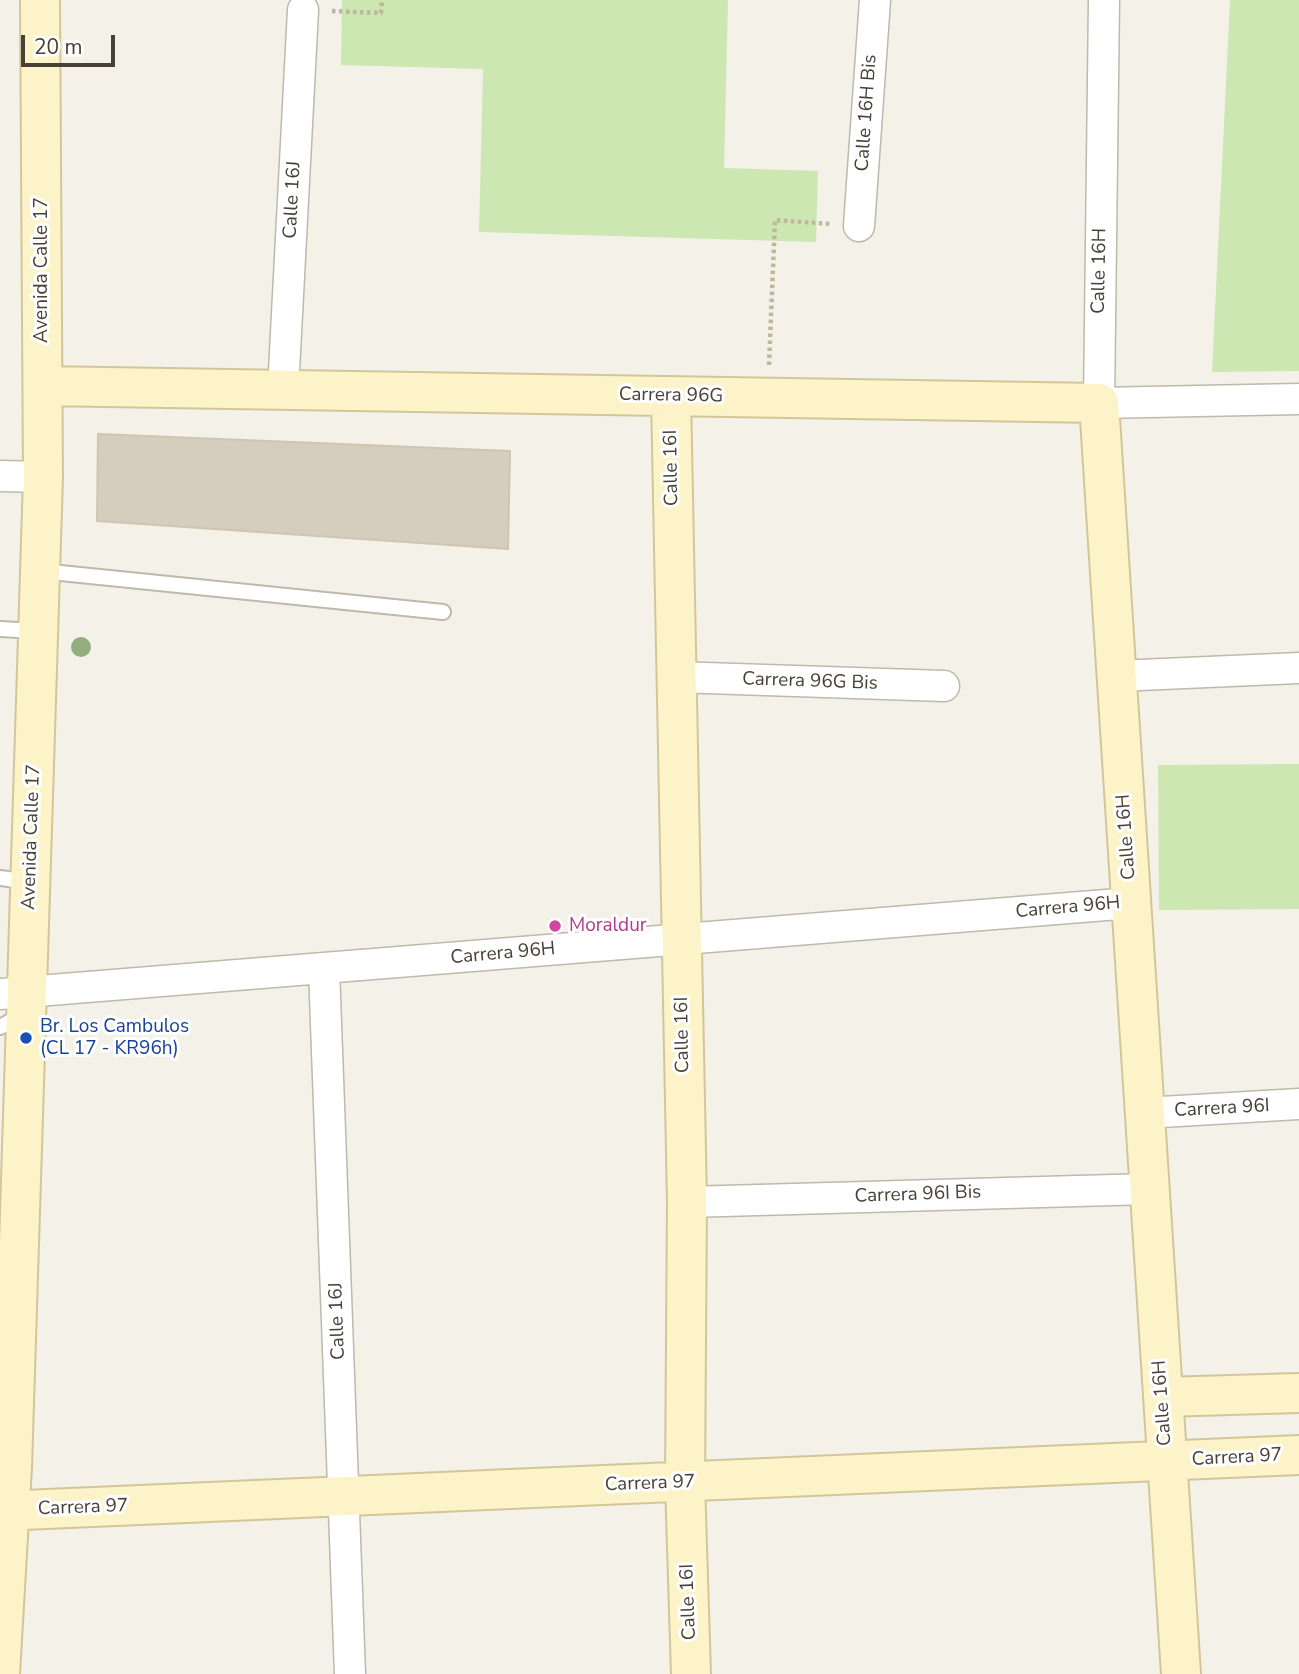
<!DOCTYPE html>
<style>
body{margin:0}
#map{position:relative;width:1299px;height:1674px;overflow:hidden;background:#f3f1e8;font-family:"Nunito Sans",sans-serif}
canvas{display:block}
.scale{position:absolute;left:21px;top:35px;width:94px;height:32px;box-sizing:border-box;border:4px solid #474137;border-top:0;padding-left:9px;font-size:21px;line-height:24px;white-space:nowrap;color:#474137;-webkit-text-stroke:5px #fff;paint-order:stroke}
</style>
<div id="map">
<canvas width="1299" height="1674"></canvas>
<div class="scale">20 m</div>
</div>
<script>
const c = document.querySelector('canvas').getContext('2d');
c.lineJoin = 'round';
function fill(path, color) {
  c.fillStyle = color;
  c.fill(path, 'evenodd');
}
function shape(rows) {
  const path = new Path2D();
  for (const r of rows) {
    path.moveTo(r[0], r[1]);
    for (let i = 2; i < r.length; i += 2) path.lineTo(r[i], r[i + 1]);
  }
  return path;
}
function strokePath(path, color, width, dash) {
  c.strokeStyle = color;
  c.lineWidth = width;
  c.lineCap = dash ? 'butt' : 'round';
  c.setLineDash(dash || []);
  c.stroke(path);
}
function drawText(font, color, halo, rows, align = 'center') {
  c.font = font + ' "Nunito Sans",sans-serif';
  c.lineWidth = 6;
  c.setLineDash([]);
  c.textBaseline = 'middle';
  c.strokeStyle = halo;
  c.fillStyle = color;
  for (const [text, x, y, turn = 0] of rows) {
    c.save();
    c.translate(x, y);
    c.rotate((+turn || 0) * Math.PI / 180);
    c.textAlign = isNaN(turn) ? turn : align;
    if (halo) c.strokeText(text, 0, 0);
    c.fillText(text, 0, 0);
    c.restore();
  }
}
fill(shape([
 [342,0,728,0,724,168,818,171,816,242,479,232,483,69,341,65],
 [1230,0,1299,0,1299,371,1212,372],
 [1299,764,1299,909,1159,910,1158,765]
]), '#cce7b2');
const building = shape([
 [98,434,510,451,508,549,97,521,98,434]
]);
fill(building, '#d5cdbe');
strokePath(building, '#cfc5b1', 2);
const lane = shape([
 [41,571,443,612],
 [0,629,36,631],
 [0,878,29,882],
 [0,1027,22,1015]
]);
const street = shape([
 [1104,0,1099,403,1299,399],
 [859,226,875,0],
 [283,390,303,10],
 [0,476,43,477],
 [1117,676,1299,668],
 [676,677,944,686],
 [324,969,350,1674],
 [0,994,1131,903],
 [1144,1113,1299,1104],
 [687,1202,1149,1189]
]);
const secondary = shape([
 [43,386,1099,403,1181,1674],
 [671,396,687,1202,685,1482,691,1674],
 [1163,1397,1299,1393],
 [0,1511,1299,1455],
 [0,1674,12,1467,43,477,40,0]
]);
strokePath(lane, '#bfb9ab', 18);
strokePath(street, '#bfb9ab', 33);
strokePath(secondary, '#d2c699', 42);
strokePath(shape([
 [332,11,381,13,382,0],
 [769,365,775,220,831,224]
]), '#c0b69c', 4.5, [3.5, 3.5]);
strokePath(lane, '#fff', 14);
strokePath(street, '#fff', 30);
strokePath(secondary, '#fdf3c8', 38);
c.fillStyle = '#92ae80';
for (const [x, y] of [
 [81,647]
]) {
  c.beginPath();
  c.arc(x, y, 10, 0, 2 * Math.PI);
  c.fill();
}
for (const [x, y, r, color] of [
 [555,926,7,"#d1479c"],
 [26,1038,7,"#1a4fb4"]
]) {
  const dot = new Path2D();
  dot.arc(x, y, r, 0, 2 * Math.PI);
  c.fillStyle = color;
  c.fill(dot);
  strokePath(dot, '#fff', 2.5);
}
drawText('19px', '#474137', '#fff', [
 ["Calle 16H Bis",867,113,-86],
 ["Calle 16J",293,200,-87],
 ["Avenida Calle 17",42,270,-90],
 ["Calle 16H",1100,271,-89],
 ["Carrera 96G",671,396,1],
 ["Calle 16I",672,468,-91],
 ["Carrera 96G Bis",810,682,2],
 ["Avenida Calle 17",32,837,-88],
 ["Calle 16H",1127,837,-94],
 ["Carrera 96H",1068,908,-5],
 ["Carrera 96H",503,954,-5],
 ["Calle 16I",683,1035,-91],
 ["Carrera 96I",1222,1109,-3],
 ["Carrera 96I Bis",918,1195,-2],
 ["Calle 16J",338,1321,-92],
 ["Calle 16H",1163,1403,-94],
 ["Carrera 97",1237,1458,-3],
 ["Carrera 97",650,1484,-2],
 ["Carrera 97",83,1508,-2],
 ["Calle 16I",689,1602,-92]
]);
drawText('19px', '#b23c85', '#fff', [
 ["Moraldur",569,926]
], 'left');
drawText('19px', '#164399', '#fff', [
 ["Br. Los Cambulos",40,1027],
 ["(CL 17 - KR96h)",40,1049]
], 'left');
</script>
